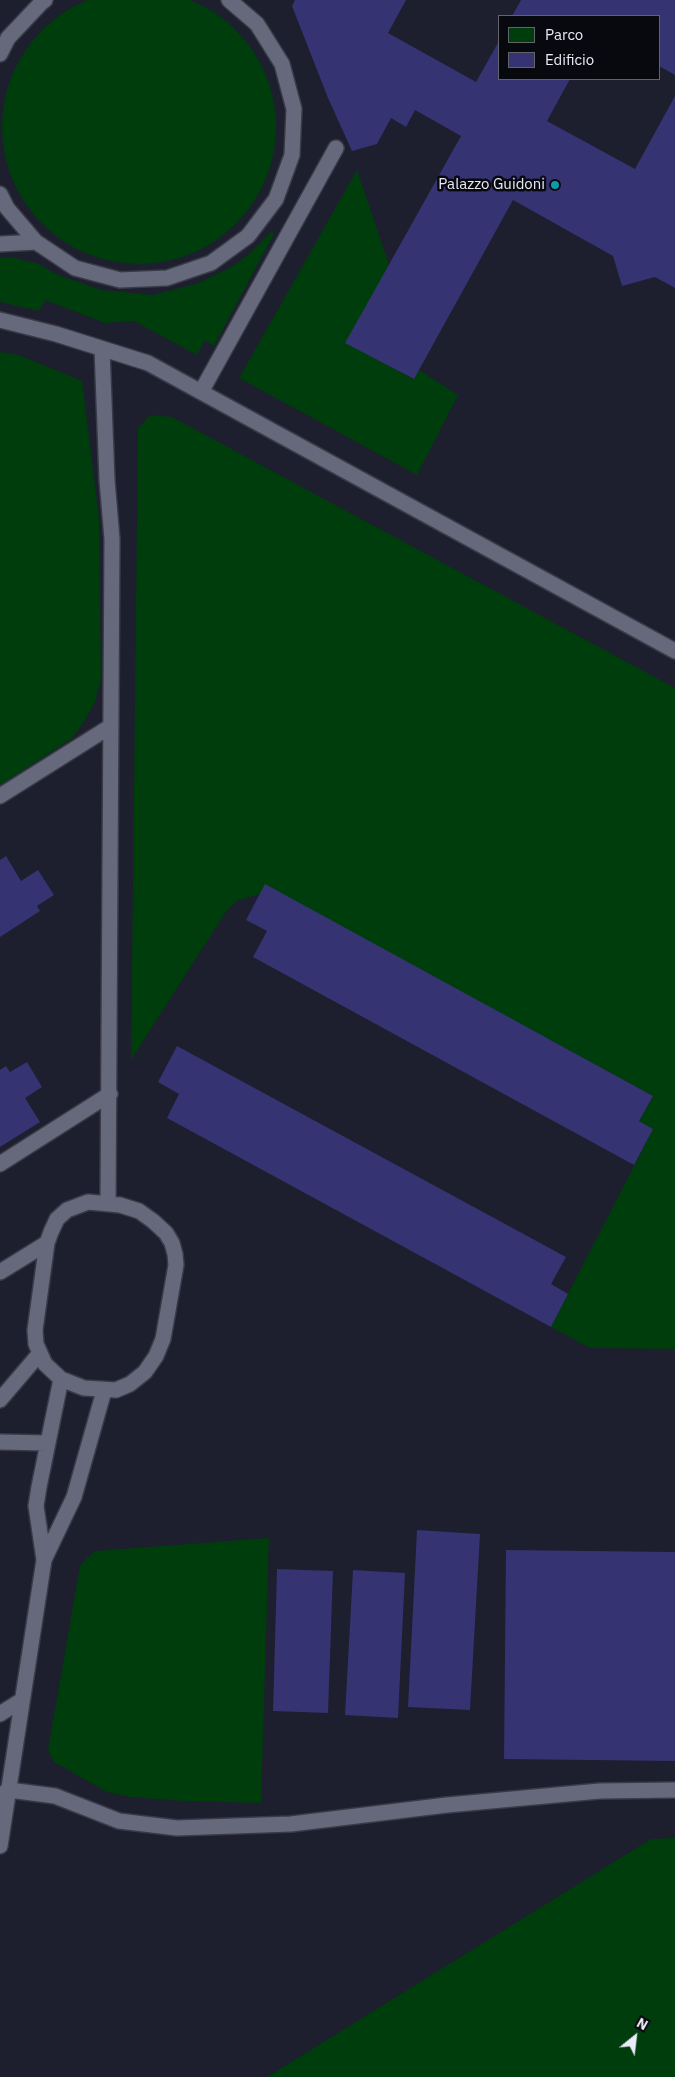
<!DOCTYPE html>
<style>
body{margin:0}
#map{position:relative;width:675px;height:2077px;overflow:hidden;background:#1d1e2e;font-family:"IBM Plex Sans",sans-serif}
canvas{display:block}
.legend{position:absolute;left:498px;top:15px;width:162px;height:65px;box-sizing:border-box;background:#08090f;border:1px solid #62636b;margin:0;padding:6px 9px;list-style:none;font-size:15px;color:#eaebf6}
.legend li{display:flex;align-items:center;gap:10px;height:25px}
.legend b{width:25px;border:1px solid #62636b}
.north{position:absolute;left:610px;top:2012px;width:50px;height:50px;-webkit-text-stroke:4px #08090f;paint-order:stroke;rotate:29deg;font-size:14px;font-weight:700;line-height:20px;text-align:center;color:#eaebf6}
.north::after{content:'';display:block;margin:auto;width:18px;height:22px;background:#eaebf6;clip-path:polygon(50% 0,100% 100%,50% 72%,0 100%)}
</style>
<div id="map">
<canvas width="675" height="2077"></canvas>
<ul class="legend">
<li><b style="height:14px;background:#003d0c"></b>Parco</li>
<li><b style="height:14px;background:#353371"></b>Edificio</li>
</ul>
<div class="north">N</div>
</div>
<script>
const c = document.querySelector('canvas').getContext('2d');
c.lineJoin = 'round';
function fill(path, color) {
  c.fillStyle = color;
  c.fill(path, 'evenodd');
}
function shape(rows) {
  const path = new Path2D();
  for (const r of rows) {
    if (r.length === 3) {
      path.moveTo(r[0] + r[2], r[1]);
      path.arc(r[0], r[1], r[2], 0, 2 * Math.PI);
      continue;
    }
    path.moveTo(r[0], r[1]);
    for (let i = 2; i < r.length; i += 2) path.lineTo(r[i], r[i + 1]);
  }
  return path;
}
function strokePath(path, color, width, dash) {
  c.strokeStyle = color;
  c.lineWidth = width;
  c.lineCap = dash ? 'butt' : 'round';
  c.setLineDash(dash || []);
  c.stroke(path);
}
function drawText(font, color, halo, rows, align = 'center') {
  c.font = font + ' "IBM Plex Sans",sans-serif';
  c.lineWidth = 5;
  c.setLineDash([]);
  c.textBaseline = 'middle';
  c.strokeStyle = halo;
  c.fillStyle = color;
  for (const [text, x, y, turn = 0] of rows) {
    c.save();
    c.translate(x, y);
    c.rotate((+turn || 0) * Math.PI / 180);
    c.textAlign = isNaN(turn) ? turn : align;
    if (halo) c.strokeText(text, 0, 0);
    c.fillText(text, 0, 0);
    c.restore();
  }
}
fill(shape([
 [139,127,137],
 [357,170,389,265,346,343,413,379,419,370,458,395,417,475,239,378],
 [272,231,274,234,214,346,205,340,197,355,134,321,105,323,45,300,39,311,0,302,0,257,15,258,39,264,56,274,101,290,152,295,196,284,230,268,248,255],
 [0,352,19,355,82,381,99,518,101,679,95,702,82,725,71,739,0,785],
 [150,415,172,417,675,688,675,1349,590,1348,551,1327,653,1129,639,1121,653,1096,265,885,260,894,238,900,227,910,131,1060,138,428],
 [269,1538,261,1803,183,1801,131,1797,107,1792,54,1762,48,1750,80,1566,87,1558,96,1551],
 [675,1838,675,2077,267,2077,651,1839]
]), '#003d0c');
fill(shape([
 [295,0,406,0,388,33,476,82,499,41,499,79,570,79,547,121,635,169,675,96,675,288,655,277,622,286,613,256,513,200,414,379,345,343,461,136,415,110,406,127,391,118,377,144,352,151,328,98,292,6],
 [521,0,675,0,675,75,659,66,659,16,512,16],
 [6,856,21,881,38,870,54,895,37,906,40,911,0,937,0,860],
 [265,884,653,1096,639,1121,653,1129,634,1165,253,957,267,931,246,920],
 [177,1046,566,1257,551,1284,568,1294,551,1327,167,1118,179,1094,158,1082],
 [27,1062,42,1087,25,1098,40,1122,0,1147,0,1070,6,1066,10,1072],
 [417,1530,480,1534,470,1710,408,1707],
 [506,1550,675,1552,675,1761,504,1759],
 [277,1569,333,1571,328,1713,273,1711],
 [353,1570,405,1573,398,1718,345,1715]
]), '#353371');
const service = shape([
 [0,54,8,38,41,3,45,0],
 [0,194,7,208,36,242,75,268,120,280,167,278,211,263,248,236,276,199,292,155,294,109,282,64,257,24,229,0],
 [0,244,36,242],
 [0,320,56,334,148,363,675,651],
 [102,349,107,480,112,539,108,1203],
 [201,392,336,148],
 [0,796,111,726],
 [0,1164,110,1094],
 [88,1202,120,1205,139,1211,153,1221,166,1233,172,1243,175,1254,176,1265,163,1339,156,1356,145,1372,130,1384,116,1390,84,1388,61,1379,45,1364,36,1344,35,1330,47,1243,51,1232,57,1219,67,1210,88,1202],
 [0,1272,47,1243],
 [0,1400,40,1353],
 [0,1442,48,1443],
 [44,1560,74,1497,104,1391],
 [0,1714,22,1700],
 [0,1795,9,1790,55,1796,119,1821,177,1828,291,1824,447,1805,600,1791,675,1790],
 [0,1846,44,1560,36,1506,39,1487,61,1379]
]);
strokePath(service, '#393a46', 18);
strokePath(service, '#66687c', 15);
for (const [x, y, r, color] of [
 [555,185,5,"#0f9aa8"]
]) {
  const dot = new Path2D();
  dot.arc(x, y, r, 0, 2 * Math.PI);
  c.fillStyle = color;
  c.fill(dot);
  strokePath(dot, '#08090f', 2);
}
drawText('15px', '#eaebf6', '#08090f', [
 ["Palazzo Guidoni",545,185]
], 'right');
</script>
